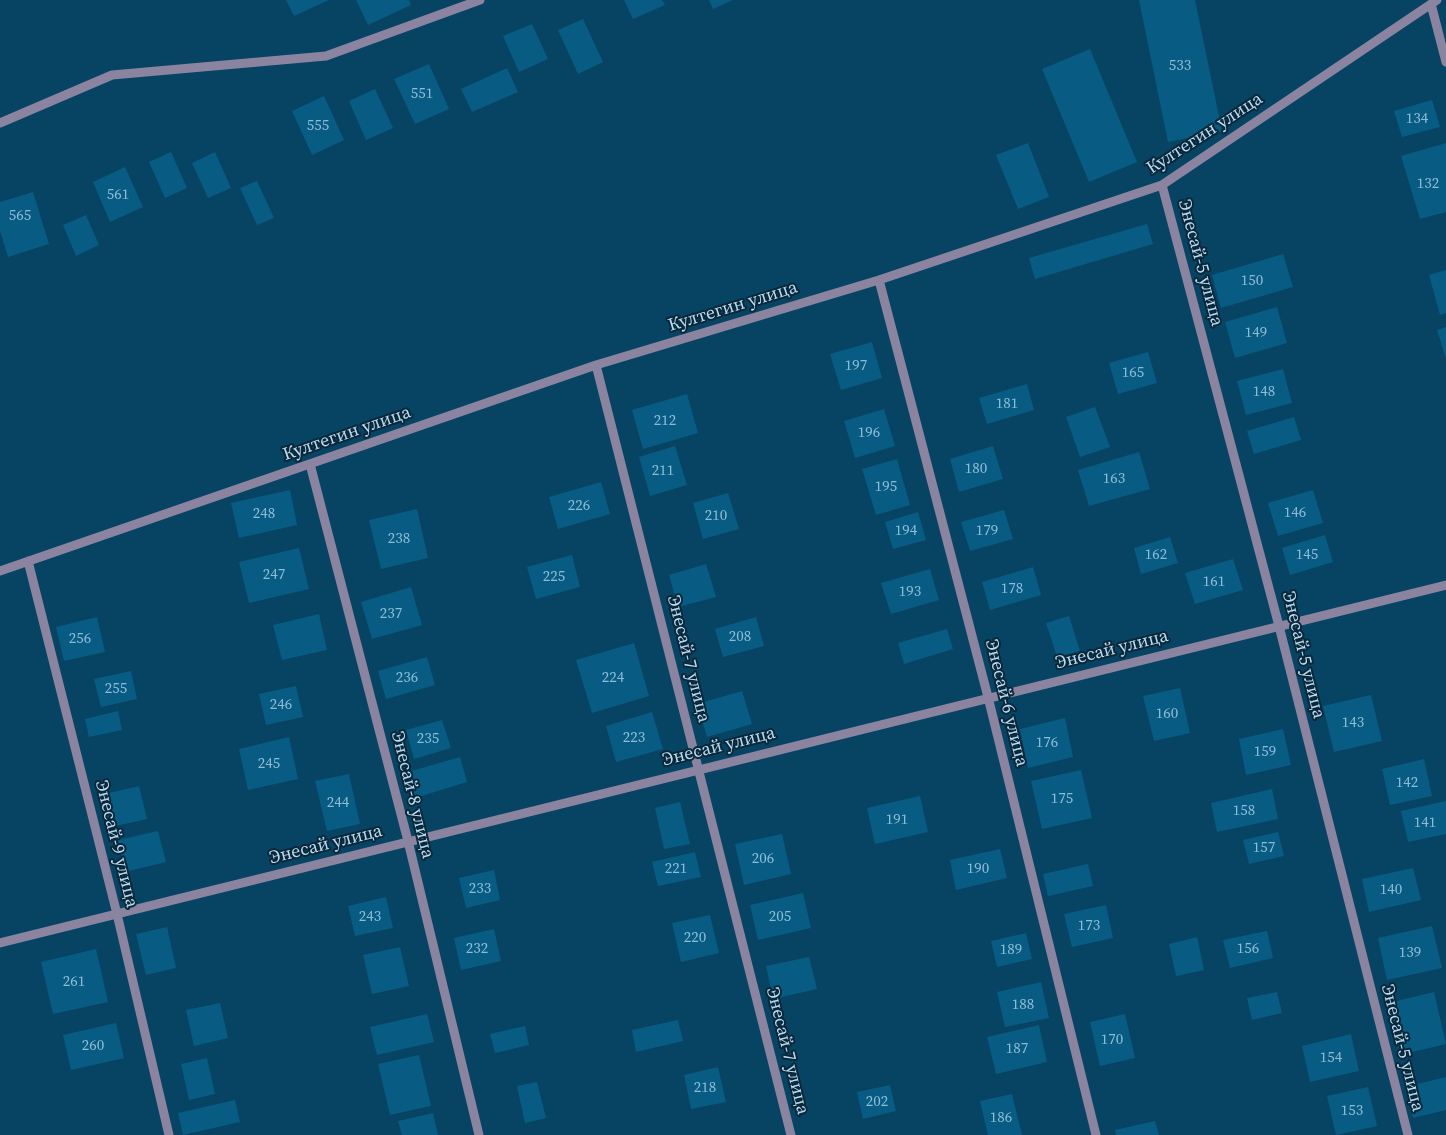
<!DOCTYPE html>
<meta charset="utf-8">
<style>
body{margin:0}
canvas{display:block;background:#074362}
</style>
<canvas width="1446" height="1135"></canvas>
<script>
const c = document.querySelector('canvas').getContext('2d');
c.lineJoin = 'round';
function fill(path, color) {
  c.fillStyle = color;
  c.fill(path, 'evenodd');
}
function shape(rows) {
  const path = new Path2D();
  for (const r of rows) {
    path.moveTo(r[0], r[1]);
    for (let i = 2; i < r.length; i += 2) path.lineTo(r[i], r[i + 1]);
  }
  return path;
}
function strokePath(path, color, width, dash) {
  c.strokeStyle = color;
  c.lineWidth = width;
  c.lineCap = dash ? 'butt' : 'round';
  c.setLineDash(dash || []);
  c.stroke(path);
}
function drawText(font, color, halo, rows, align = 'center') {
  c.font = font + ' "Source Serif 4",serif';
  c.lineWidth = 4;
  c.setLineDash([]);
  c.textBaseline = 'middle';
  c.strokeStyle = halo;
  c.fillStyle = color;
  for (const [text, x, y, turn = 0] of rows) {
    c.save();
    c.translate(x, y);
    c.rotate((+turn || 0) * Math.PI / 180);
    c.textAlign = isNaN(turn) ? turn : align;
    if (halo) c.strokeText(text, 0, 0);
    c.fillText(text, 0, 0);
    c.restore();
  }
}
fill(shape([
 [286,0,329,0,294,16],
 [356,0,409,0,411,5,368,25],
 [624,0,662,0,665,5,633,19],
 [709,0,733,0,713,9],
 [1139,0,1195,0,1222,131,1168,142],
 [583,19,603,62,578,74,558,30],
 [532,24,548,59,519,72,503,36],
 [1090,49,1137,162,1089,182,1042,69],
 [429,64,449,109,415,124,394,79],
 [507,68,518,92,472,112,461,89],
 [375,89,393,128,366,140,349,101],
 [324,96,344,140,312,155,292,111],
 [1432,100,1440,127,1402,137,1394,111],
 [1028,143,1049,197,1018,209,996,155],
 [1446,143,1446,212,1420,219,1401,156],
 [171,152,187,188,165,198,149,162],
 [215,152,231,188,208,198,192,163],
 [125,167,143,207,110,222,93,182],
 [257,181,274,218,257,225,240,188],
 [33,192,49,244,8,257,0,231,0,202],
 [86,215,99,245,76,256,63,225],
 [1147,224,1153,244,1035,279,1029,258],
 [1283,254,1293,287,1221,308,1212,275],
 [1446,270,1446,313,1440,315,1429,275],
 [1277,307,1287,343,1235,358,1225,322],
 [1446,327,1446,359,1437,330],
 [872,342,882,378,841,390,830,354],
 [1148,352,1157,383,1118,394,1109,363],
 [1283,369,1292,403,1246,415,1237,381],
 [1027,384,1034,410,987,424,979,398],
 [687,394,698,433,643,449,632,410],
 [1095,407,1110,447,1080,457,1066,417],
 [884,409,895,446,855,458,844,421],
 [1294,417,1301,440,1254,454,1247,431],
 [675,446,687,485,650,496,639,457],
 [993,446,1003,479,959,492,950,459],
 [1139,452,1150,489,1089,506,1078,470],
 [897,459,910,505,876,515,862,469],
 [601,482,610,514,558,529,549,497],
 [290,490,297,525,239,538,231,503],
 [1313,490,1323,523,1278,536,1268,503],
 [728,493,739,529,703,539,693,503],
 [417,509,428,558,381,569,369,520],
 [1004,510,1013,539,970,551,961,522],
 [918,512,926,540,893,549,885,522],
 [1325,535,1333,562,1290,575,1282,548],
 [1170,537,1178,563,1141,574,1134,548],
 [299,548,309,589,249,603,239,562],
 [572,555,580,587,536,599,527,567],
 [1233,559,1243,590,1195,604,1185,573],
 [706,564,716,597,678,607,669,575],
 [1033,567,1041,595,990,610,982,582],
 [930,569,939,600,891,614,881,583],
 [411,587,422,625,372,639,361,602],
 [319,614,327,650,282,660,273,625],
 [1069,616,1080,651,1057,657,1046,623],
 [97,617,105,652,64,661,56,627],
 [756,617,764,646,723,657,715,629],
 [947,629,953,649,904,664,898,643],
 [634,643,649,696,592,713,576,660],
 [427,657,435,685,386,699,378,671],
 [131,671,137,699,101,707,94,679],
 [296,686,303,717,266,725,259,694],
 [1180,688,1190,733,1154,741,1143,696],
 [742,691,752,724,707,737,697,704],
 [1371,695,1382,741,1334,752,1323,706],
 [118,711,122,730,89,737,85,719],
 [652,712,663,749,616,762,606,726],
 [1065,718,1073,757,1028,768,1020,729],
 [442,720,451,748,414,759,406,730],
 [1283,729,1291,765,1246,775,1239,739],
 [289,737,298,779,248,790,239,749],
 [460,757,467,782,415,798,408,772],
 [1424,759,1432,796,1390,805,1382,769],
 [1081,770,1092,818,1042,829,1031,781],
 [349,774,360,824,327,831,315,781],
 [139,786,147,819,107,828,100,795],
 [1272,789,1278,819,1217,832,1211,803],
 [920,796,928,832,875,844,867,808],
 [1446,801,1446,834,1408,842,1401,811],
 [680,802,690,844,664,849,655,808],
 [158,831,166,862,125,872,118,840],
 [1278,832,1284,856,1249,864,1243,840],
 [782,834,791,874,744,885,735,844],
 [1000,849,1007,878,956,890,950,860],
 [695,852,701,877,658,886,652,862],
 [1088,864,1093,886,1048,896,1043,874],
 [1413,868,1421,900,1369,912,1362,879],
 [494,870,500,900,466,908,459,878],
 [803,893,811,928,758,940,750,905],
 [386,897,393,928,355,936,348,906],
 [1106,905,1113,938,1072,947,1064,914],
 [710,915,719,953,681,962,672,923],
 [1432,926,1442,968,1387,980,1378,938],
 [167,927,176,968,146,975,136,934],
 [494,929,501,961,461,970,454,938],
 [1267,931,1273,958,1230,968,1223,940],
 [1026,933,1032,959,997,967,991,941],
 [1197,937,1204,970,1176,976,1169,944],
 [400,947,409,986,372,994,363,955],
 [96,949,108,1002,53,1014,41,962],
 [809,957,817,989,773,999,766,966],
 [1041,982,1049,1018,1005,1027,997,992],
 [1277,992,1282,1013,1252,1020,1247,998],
 [1434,992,1446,1044,1400,1055,1388,1003],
 [220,1003,228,1038,194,1046,186,1010],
 [427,1014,434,1042,377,1055,370,1027],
 [1125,1014,1135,1058,1100,1066,1090,1022],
 [678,1020,683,1041,636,1052,632,1030],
 [116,1023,124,1058,71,1070,63,1035],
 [1039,1025,1047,1062,996,1074,987,1037],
 [525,1026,529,1045,495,1053,490,1034],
 [1351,1034,1359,1071,1310,1082,1302,1046],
 [419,1055,431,1106,390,1115,378,1064],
 [207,1058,215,1094,189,1100,181,1064],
 [718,1067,726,1102,691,1109,684,1075],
 [1446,1077,1446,1110,1413,1118,1405,1087],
 [537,1082,546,1118,525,1123,517,1086],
 [890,1085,896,1111,863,1119,857,1092],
 [1368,1087,1377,1126,1336,1135,1327,1096],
 [1012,1094,1022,1135,988,1135,980,1101],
 [235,1100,240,1122,183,1135,178,1113],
 [433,1113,438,1135,402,1135,398,1121],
 [1155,1121,1159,1135,1116,1135,1115,1130]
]), '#085b83');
strokePath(shape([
 [1431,4,1446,62],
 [0,123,112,75,326,56,480,0],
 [1162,185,1279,626,1408,1135],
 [879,280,988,697,1096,1135],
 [596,365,791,1135],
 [310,464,408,841,479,1135],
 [28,561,117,914,169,1135],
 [0,571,596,365,879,280,1162,185,1437,0],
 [0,943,1446,585]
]), '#8b84a0', 9);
drawText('15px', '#8ebcd7', null, [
 ["533",1180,66],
 ["551",422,94],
 ["134",1417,119],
 ["555",318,126],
 ["132",1428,184],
 ["561",118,195],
 ["565",20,216],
 ["150",1252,281],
 ["149",1256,333],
 ["197",856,366],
 ["165",1133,373],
 ["148",1264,392],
 ["181",1007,404],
 ["212",665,421],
 ["196",869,433],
 ["180",976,469],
 ["211",663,471],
 ["163",1114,479],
 ["195",886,487],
 ["226",579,506],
 ["146",1295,513],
 ["248",264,514],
 ["210",716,516],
 ["194",906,531],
 ["179",987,531],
 ["238",399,539],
 ["162",1156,555],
 ["145",1307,555],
 ["247",274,575],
 ["225",554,577],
 ["161",1214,582],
 ["178",1012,589],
 ["193",910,592],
 ["237",391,614],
 ["208",740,637],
 ["256",80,639],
 ["236",407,678],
 ["224",613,678],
 ["255",116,689],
 ["246",281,705],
 ["160",1167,714],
 ["143",1353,723],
 ["223",634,738],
 ["235",428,739],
 ["176",1047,743],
 ["159",1265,752],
 ["245",269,764],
 ["142",1407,783],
 ["175",1062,799],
 ["244",338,803],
 ["158",1244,811],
 ["191",897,820],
 ["141",1425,823],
 ["157",1264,848],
 ["206",763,859],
 ["221",676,869],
 ["190",978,869],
 ["233",480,889],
 ["140",1391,890],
 ["243",370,917],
 ["205",780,917],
 ["173",1089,926],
 ["220",695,938],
 ["232",477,949],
 ["156",1248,949],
 ["189",1011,950],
 ["139",1410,953],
 ["261",74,982],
 ["188",1023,1005],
 ["170",1112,1040],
 ["260",93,1046],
 ["187",1017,1049],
 ["154",1331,1058],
 ["218",705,1088],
 ["202",877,1102],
 ["153",1352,1111],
 ["186",1001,1118]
]);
drawText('18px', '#badcf3', '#0a283a', [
 ["Култегин улица",1205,134,-33],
 ["Энесай-5 улица",1200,263,75],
 ["Култегин улица",733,307,-17],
 ["Култегин улица",347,434,-19],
 ["Энесай улица",1112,650,-14],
 ["Энесай-5 улица",1303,655,76],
 ["Энесай-7 улица",688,659,76],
 ["Энесай-6 улица",1006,703,76],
 ["Энесай улица",719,747,-14],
 ["Энесай-8 улица",412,795,76],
 ["Энесай-9 улица",116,844,76],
 ["Энесай улица",326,845,-14],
 ["Энесай-5 улица",1402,1048,76],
 ["Энесай-7 улица",787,1051,76]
]);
</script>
